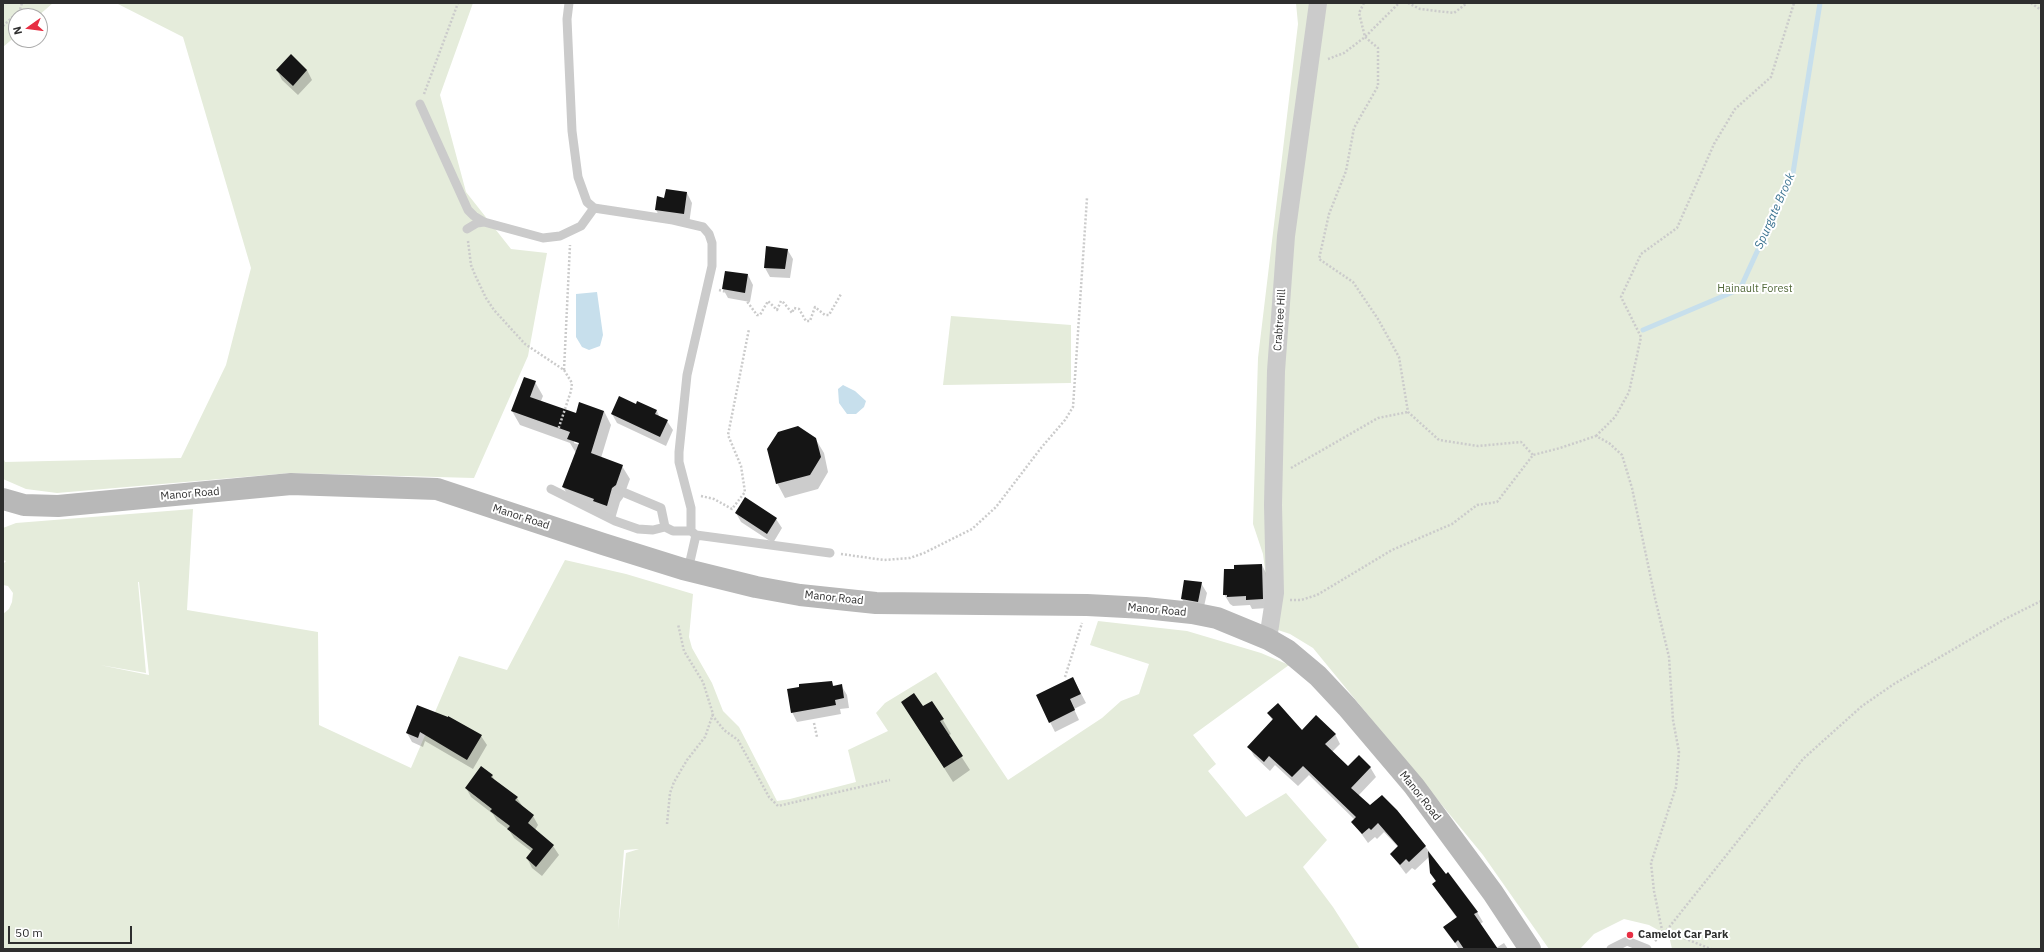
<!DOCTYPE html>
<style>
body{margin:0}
#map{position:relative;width:2044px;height:952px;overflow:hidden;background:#fff;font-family:"IBM Plex Sans",sans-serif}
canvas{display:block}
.frame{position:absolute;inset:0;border:4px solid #2e2e2e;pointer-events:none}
.north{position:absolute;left:8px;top:8px;width:40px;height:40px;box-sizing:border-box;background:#fff;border:1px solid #ababab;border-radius:50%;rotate:256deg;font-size:11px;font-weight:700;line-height:16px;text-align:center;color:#2e2e2e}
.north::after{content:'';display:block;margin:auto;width:14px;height:18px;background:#e72e43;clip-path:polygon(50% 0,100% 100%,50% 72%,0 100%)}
.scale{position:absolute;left:8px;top:926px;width:124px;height:18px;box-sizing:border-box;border:2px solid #2e2e2e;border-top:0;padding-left:5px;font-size:12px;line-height:14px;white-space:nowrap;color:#2e2e2e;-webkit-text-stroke:3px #fff;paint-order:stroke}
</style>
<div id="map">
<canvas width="2044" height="952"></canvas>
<div class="frame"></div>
<div class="north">N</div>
<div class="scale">50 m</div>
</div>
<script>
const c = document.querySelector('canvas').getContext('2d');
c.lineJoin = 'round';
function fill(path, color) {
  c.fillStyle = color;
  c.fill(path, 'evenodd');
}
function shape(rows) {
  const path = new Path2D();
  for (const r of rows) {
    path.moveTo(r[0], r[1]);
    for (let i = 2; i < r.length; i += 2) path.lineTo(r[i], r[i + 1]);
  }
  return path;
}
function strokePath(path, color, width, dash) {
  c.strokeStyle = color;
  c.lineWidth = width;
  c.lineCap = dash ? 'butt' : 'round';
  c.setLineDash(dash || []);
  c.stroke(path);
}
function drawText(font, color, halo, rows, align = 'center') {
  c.font = font + ' "IBM Plex Sans",sans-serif';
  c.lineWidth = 4;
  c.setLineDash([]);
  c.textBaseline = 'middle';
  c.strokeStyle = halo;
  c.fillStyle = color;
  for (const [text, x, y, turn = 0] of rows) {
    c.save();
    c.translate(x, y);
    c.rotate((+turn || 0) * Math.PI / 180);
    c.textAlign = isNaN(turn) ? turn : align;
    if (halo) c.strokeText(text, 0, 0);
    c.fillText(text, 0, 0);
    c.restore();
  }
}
fill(shape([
 [3,3,53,3,38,16,16,16,16,36,3,47],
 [116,3,473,3,440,95,466,192,511,249,547,253,528,356,474,478,290,473,57,493,26,489,3,479,3,457,5,462,181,458,226,365,251,268,183,37],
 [1296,3,2041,3,2041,949,1672,949,1669,936,1649,925,1624,919,1594,934,1580,949,1549,949,1483,855,1313,648,1290,634,1263,625,1269,601,1263,554,1253,524,1258,358,1298,24],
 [951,316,1071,325,1071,383,943,385],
 [193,509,187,610,318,632,319,725,411,768,459,656,507,670,565,560,626,574,693,594,689,637,692,648,712,683,723,711,739,727,777,801,790,799,856,782,848,750,888,731,876,713,885,703,936,672,1008,780,1102,718,1121,701,1139,694,1149,664,1090,645,1098,621,1187,631,1261,653,1289,665,1193,735,1216,764,1208,771,1246,817,1286,793,1327,840,1303,867,1333,907,1360,949,3,949,3,614,9,609,12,602,13,593,8,586,3,585,3,564,6,561,3,560,3,528,16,523],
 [138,582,139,582,149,675,100,665,146,673],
 [639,849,626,853,618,930,624,850]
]), '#e5ecdb');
fill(shape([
 [597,292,603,335,600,346,589,350,582,347,576,337,576,294],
 [843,385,855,391,866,401,864,407,856,414,847,414,839,403,838,389]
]), '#c7dfec');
fill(shape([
 [277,70,307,70,312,80,298,95,282,80],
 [687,193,692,203,689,224,661,219,656,210,665,199],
 [787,249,793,259,790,278,770,277,765,268],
 [748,275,753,285,750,302,728,298,723,289],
 [535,382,543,396,541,401,576,415,604,411,611,425,601,458,622,466,630,479,623,498,620,502,615,519,571,500,563,487,576,453,570,443,520,425,512,411],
 [574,441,584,444,583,446,574,443],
 [638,402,657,411,660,418,667,421,673,430,666,446,617,423,612,414,636,405],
 [815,438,824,453,828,472,818,489,785,498,777,483],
 [745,498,776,519,782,528,773,543,741,522,736,513],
 [1262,565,1267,575,1268,608,1252,609,1250,605,1233,606,1230,604,1224,594,1235,570],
 [1201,583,1207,593,1203,611,1187,609,1182,599],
 [1073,678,1086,703,1074,709,1079,720,1055,732,1050,722],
 [832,682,834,687,841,685,847,695,849,708,840,709,841,714,797,722,792,712],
 [902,702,923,708,943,720,951,734,948,736,970,770,953,782],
 [418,706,481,736,487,745,473,769,425,741,423,747,412,742,407,733],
 [1268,713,1302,731,1335,734,1340,744,1332,752,1348,767,1370,767,1376,777,1358,796,1370,807,1425,846,1446,875,1448,873,1477,912,1483,922,1480,924,1496,948,1504,943,1508,949,1459,949,1445,927,1457,918,1433,885,1436,882,1431,873,1429,857,1415,870,1412,868,1406,874,1391,854,1398,847,1384,832,1377,839,1375,837,1368,843,1353,822,1355,820,1309,775,1298,786,1275,765,1270,771,1254,756,1249,747,1273,721],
 [492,775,495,781,517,798,523,807,533,816,538,825,535,830,553,846,559,855,542,876,532,868,527,858,532,852,514,838,509,830,497,821,493,814,471,797,466,788]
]), '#0003');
strokePath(shape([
 [1643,330,1740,289,1793,173,1820,3]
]), '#c7dfec', 5);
fill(shape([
 [291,54,307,70,293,86,276,70],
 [666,189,687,192,684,214,655,210,657,196,664,198],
 [766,246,788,249,785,269,764,268],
 [725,271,748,274,745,293,722,289],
 [524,377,536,381,530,397,576,413,579,402,604,411,591,453,623,465,616,485,612,488,607,506,593,501,594,499,562,487,579,443,567,439,570,432,511,411],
 [619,396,636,404,637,401,657,410,655,414,668,420,660,437,611,414],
 [798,426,816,438,821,457,810,475,776,484,767,449,778,432],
 [745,497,777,518,767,534,735,513],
 [1262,564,1263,599,1246,600,1246,596,1227,597,1227,595,1223,595,1224,569,1234,569,1234,565],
 [1184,580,1202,582,1198,602,1181,599],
 [1073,677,1081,694,1070,699,1075,710,1049,723,1036,695],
 [832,681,833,686,842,684,844,698,835,700,836,705,791,713,787,689,799,687,799,684],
 [914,693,923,706,932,701,944,719,940,721,963,756,944,768,901,702],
 [1278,703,1302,730,1316,715,1336,734,1325,744,1348,766,1359,755,1371,767,1351,788,1370,805,1382,795,1397,810,1426,846,1409,862,1406,859,1400,865,1390,854,1398,846,1378,823,1371,830,1369,828,1362,834,1351,822,1356,817,1303,766,1292,777,1269,756,1264,762,1247,747,1273,719,1267,713],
 [417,705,448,717,448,716,482,735,467,760,420,732,418,738,406,733],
 [481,766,493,775,491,777,518,797,515,800,534,815,528,823,554,845,536,867,526,858,533,849,507,829,510,826,490,811,492,809,465,788],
 [1428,851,1446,874,1448,872,1478,912,1474,914,1498,949,1464,949,1458,940,1455,943,1443,927,1457,917,1432,884,1436,881,1430,873]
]), '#151515');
strokePath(shape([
 [1364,3,1359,13,1365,37,1378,48,1378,86,1354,128,1346,171,1329,214,1319,259,1353,282,1378,319,1399,357,1408,412,1439,440,1478,446,1521,442,1533,455],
 [1408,3,1420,9,1454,13,1467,3],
 [2031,3,2041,10],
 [3,26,20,10,22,3],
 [1328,59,1344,53,1365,37,1399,3],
 [424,94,458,3],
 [468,241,471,265,475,275,486,298,494,310,525,344,564,370,572,383,571,391,558,430],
 [719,290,743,296,757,315,760,315,768,301,777,310,781,301,784,303,792,313,794,308,799,309,806,321,810,321,815,307,825,315,829,315,841,294],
 [564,370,570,245],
 [1596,436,1615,417,1629,392,1641,337,1621,297,1641,254,1677,228,1714,144,1735,109,1771,77,1794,3],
 [1291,468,1378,418,1408,412],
 [701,496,714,499,732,509,745,492,741,466,728,435,749,329],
 [841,554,884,560,910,558,924,553,972,529,996,507,1041,448,1065,420,1073,407,1087,198],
 [1290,600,1301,600,1317,595,1392,550,1452,524,1477,505,1497,502,1533,455,1560,448,1596,436,1609,443,1622,455,1632,488,1655,598,1669,657,1673,720,1679,752,1676,787,1651,863,1654,891,1663,935],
 [1065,677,1082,623],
 [712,715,724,730,738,740,769,797,778,806,890,780],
 [814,723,817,737],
 [667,824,670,793,674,782,687,760,705,737,713,714,703,682,684,651,678,624],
 [1666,931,1711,949],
 [1655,941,1666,931,1803,759,1862,706,1894,684,2005,619,2041,601]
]), '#cbcbcb', 2.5, [2, 2]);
strokePath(shape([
 [569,3,567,19,572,131,578,177,587,202,594,208,673,220,703,227,709,234,712,243,712,266,687,375,679,452,679,462,691,508,691,531,696,535],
 [420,104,468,210,474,216,484,222,543,238,560,236,581,226,594,208],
 [467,229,477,223,484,222],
 [551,489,615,521,638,529,653,530,665,527,661,508,618,490],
 [665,527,673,531,691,531],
 [688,570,696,535,830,553],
 [1611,949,1627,941,1647,949]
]), '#cbcbcb', 9);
strokePath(shape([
 [1268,639,1275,593,1273,505,1276,371,1286,236,1318,3]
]), '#cbcbcb', 18);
strokePath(shape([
 [3,499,24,505,58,506,291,484,437,489,603,544,683,569,756,587,800,595,876,603,1087,605,1145,608,1192,613,1217,618,1268,639,1287,650,1318,676,1347,707,1414,786,1493,893,1530,949]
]), '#b8b8b8', 22);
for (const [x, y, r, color] of [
 [1630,935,4,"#e72e43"]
]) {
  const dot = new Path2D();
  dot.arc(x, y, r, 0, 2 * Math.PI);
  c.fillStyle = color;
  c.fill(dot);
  strokePath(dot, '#fff', 1.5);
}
drawText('11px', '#536a3b', '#fff', [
 ["Hainault Forest",1755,289]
]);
drawText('11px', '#2e2e2e', '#fff', [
 ["Crabtree Hill",1280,320,-86],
 ["Manor Road",190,494,-5],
 ["Manor Road",521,517,18],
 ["Manor Road",834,598,6],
 ["Manor Road",1157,610,5],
 ["Manor Road",1420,796,52]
]);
drawText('bold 11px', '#2e2e2e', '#fff', [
 ["Camelot Car Park",1638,935]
], 'left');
drawText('italic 12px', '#3b7391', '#fff', [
 ["Spurgate Brook",1775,211,-66]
]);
</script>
